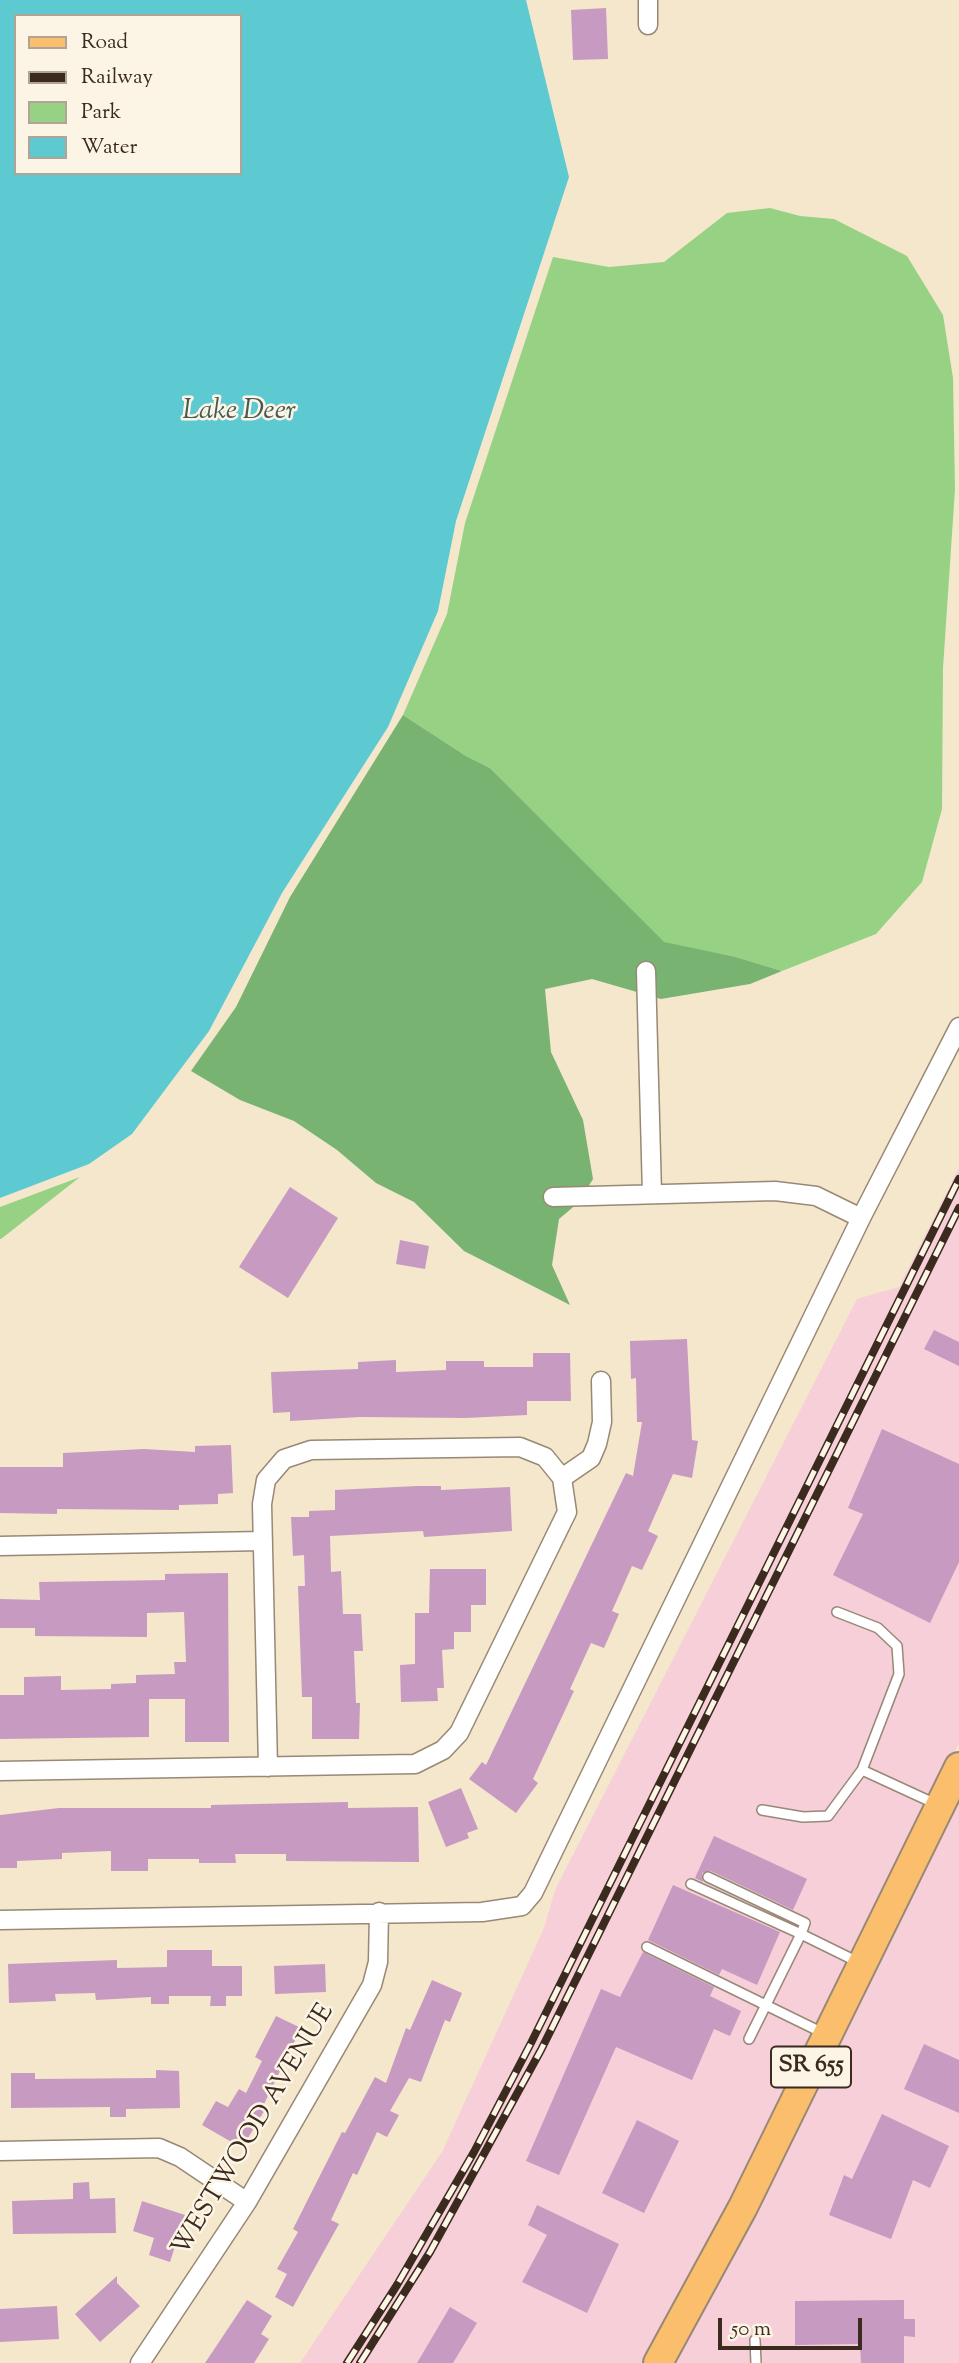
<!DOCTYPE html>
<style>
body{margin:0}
#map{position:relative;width:959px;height:2363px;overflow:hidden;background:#f4e7cc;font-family:"Sorts Mill Goudy",serif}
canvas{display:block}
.legend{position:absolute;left:14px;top:14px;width:228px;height:161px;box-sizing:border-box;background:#fcf5e5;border:2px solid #afa495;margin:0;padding:9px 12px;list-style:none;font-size:21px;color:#3b2a1e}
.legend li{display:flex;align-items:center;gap:14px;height:35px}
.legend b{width:35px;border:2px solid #afa495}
.scale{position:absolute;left:718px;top:2318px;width:144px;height:32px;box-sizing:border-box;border:4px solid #3b2a1e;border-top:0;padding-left:9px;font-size:21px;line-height:24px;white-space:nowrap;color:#3b2a1e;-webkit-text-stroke:5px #fcf5e5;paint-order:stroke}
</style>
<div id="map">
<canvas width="959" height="2363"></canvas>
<ul class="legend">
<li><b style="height:9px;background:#fabe6d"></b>Road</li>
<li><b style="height:9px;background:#3b2a1e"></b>Railway</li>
<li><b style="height:19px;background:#97d184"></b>Park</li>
<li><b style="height:19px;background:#5dcad2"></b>Water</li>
</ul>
<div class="scale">50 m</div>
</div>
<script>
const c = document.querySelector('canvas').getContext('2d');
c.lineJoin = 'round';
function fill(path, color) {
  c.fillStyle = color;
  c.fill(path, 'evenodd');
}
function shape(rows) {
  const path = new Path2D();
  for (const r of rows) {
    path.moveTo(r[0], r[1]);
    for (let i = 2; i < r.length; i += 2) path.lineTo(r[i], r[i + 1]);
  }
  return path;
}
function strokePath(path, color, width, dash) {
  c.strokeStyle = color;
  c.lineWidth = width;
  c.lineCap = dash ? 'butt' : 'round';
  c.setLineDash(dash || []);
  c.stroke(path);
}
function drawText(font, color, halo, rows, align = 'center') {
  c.font = font + ' "Sorts Mill Goudy",serif';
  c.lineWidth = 5;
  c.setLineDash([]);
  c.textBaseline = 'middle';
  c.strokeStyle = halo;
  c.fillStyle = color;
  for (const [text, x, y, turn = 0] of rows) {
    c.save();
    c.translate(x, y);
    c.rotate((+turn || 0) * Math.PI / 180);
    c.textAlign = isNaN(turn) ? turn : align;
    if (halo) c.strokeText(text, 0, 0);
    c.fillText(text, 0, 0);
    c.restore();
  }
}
fill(shape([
 [959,1168,959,1743,732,2203,645,2363,300,2363,442,2152,544,1928,555,1890,857,1299,899,1287],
 [959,1791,959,2363,670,2363]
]), '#f6cfd8');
fill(shape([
 [770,208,800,216,834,219,907,256,943,315,953,378,955,489,943,668,942,809,922,882,876,934,782,971,736,957,664,943,490,768,466,756,403,715,447,614,465,523,553,257,609,267,664,262,727,213],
 [80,1177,1,1239,0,1239,0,1207]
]), '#97d184');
fill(shape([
 [403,715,466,756,490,768,664,942,736,957,782,971,750,984,661,999,592,979,545,989,551,1052,583,1120,593,1179,578,1203,559,1219,552,1265,570,1305,464,1251,414,1202,376,1183,337,1150,294,1121,240,1100,191,1071,236,1007,290,897]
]), '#79b372');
fill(shape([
 [0,0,526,0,569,177,456,521,438,611,388,727,282,893,209,1031,132,1134,89,1164,0,1198],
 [16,16,240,16,240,173,16,173]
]), '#5dcad2');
fill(shape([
 [606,8,608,59,573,60,571,10],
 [290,1187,338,1218,288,1298,239,1267],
 [400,1240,429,1246,425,1269,396,1264],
 [934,1330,959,1342,959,1366,924,1349],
 [687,1339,692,1440,698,1441,692,1478,673,1474,648,1531,658,1536,642,1570,632,1566,612,1611,619,1614,604,1648,591,1643,570,1689,574,1691,533,1779,538,1783,516,1813,469,1779,482,1762,486,1765,626,1473,633,1476,642,1422,637,1422,636,1378,631,1379,630,1341],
 [533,1353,570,1353,571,1401,527,1401,527,1415,466,1418,360,1417,290,1421,290,1412,273,1413,271,1372,358,1369,358,1362,396,1360,396,1372,446,1370,446,1361,484,1361,484,1367,533,1367],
 [882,1429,959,1464,959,1562,930,1623,833,1575,863,1514,848,1508],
 [231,1445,233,1493,218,1494,218,1504,179,1505,179,1510,57,1509,57,1514,0,1513,0,1467,63,1467,63,1453,144,1449,195,1452,195,1446],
 [417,1486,441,1486,441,1490,510,1487,512,1531,424,1537,423,1531,330,1536,331,1572,341,1571,343,1614,361,1614,363,1651,354,1651,356,1703,360,1703,359,1739,312,1739,312,1697,302,1697,298,1586,305,1586,304,1555,293,1556,291,1517,309,1517,309,1511,335,1510,335,1490],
 [430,1569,486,1569,486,1605,471,1605,471,1632,454,1632,454,1649,442,1650,444,1688,437,1688,438,1701,401,1702,400,1665,415,1664,415,1613,429,1613],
 [228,1573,229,1742,185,1742,185,1699,149,1699,149,1737,0,1739,0,1695,24,1695,24,1677,61,1676,61,1690,111,1689,111,1684,136,1683,136,1675,175,1674,174,1662,186,1662,184,1612,147,1613,147,1637,35,1636,35,1628,0,1628,0,1599,40,1600,39,1582,165,1580,165,1574],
 [461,1788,478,1829,467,1833,469,1838,446,1847,428,1802],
 [348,1802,348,1808,418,1807,419,1862,286,1861,286,1854,235,1854,236,1863,199,1863,199,1859,148,1859,148,1871,111,1871,111,1851,62,1853,62,1859,17,1861,17,1868,0,1868,0,1815,59,1808,211,1808,211,1805],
 [714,1836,807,1879,793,1910,711,1871,702,1873,703,1882,695,1878],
 [673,1885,780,1932,757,1985,722,1969,719,1975,648,1940],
 [167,1950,212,1950,212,1966,242,1966,242,1996,226,1996,226,2006,210,2006,211,1996,169,1996,169,2004,151,2004,151,1997,96,2000,95,1993,55,1994,56,2001,9,2003,8,1964,117,1960,117,1968,167,1967],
 [643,1952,714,1987,710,1996,741,2011,730,2036,714,2029,692,2080,616,2047,559,2175,526,2161,601,1989,620,1997],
 [325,1964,326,1992,275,1994,274,1966],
 [432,1980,462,1993,450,2022,445,2020,421,2082,409,2078,390,2111,399,2115,387,2137,377,2132,357,2175,353,2173,331,2220,339,2224,293,2307,275,2297,287,2274,277,2269,298,2232,293,2229,342,2132,345,2133,375,2077,386,2083,406,2028,410,2030],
 [276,2016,301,2028,264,2104,267,2106,242,2148,202,2125,216,2101,228,2107,239,2089,246,2093,262,2061,255,2057],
 [924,2044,959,2060,959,2113,904,2089],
 [156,2070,179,2071,180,2108,126,2109,126,2117,110,2117,110,2107,11,2108,11,2073,35,2073,35,2079,156,2078],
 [882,2114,949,2146,930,2188,913,2180,891,2239,829,2215,844,2175,852,2179],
 [637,2120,679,2141,644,2213,602,2193],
 [89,2182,90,2199,115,2198,116,2233,13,2234,12,2201,73,2199,73,2183],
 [142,2201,185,2215,170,2262,149,2255,154,2238,133,2231],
 [537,2205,619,2244,587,2313,522,2282,547,2235,528,2225],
 [117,2276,117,2283,140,2306,100,2342,75,2314],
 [247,2300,272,2316,261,2334,269,2339,254,2363,205,2363],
 [904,2300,904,2319,915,2319,915,2337,904,2336,904,2363,861,2363,860,2344,795,2345,795,2301],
 [57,2306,59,2339,0,2342,0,2309],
 [450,2307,477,2323,453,2363,417,2363]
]), '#c79ac1');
const service = shape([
 [837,1612,878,1628,897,1646,899,1674,862,1770],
 [762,1810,803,1817,828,1816,862,1770,938,1805],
 [691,1884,801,1934,805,1923,708,1877],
 [647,1947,825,2034],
 [749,2039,801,1934,860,1963],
 [755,2340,756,2363]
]);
const minor = shape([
 [648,0,648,25],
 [646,971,652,1194],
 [553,1197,775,1191,816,1196,861,1218],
 [0,1546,263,1541],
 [268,1767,262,1504,266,1480,284,1459,311,1450,520,1447,545,1457,562,1478],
 [0,1771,415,1764,443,1750,459,1733,567,1512,562,1478,591,1458,597,1444,602,1422,601,1381],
 [0,1920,482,1912,522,1906,533,1893,862,1216,959,1027],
 [0,2151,159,2148,180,2157,247,2202],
 [140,2363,247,2202,372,1985,378,1962,379,1912]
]);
const primary = shape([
 [658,2363,743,2207,959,1767]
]);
strokePath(service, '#988875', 12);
strokePath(minor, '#988875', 21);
strokePath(primary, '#988875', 32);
strokePath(service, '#fff', 9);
strokePath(minor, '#fff', 18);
strokePath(primary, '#fabe6d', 28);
const rail = shape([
 [347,2363,397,2285,474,2152,531,2043,959,1179],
 [360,2363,430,2252,541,2050,959,1208]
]);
strokePath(rail, '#3b2a1e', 8);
strokePath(rail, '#fcf5e5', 5, [16]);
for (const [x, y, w] of [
 [811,2067,80]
]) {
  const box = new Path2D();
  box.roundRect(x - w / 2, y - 20.5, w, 41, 5);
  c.fillStyle = '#fcf5e5';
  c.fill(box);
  strokePath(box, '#3b2a1e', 2);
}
drawText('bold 24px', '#3b2a1e', null, [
 ["SR 655",811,2067]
]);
drawText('26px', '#3b2a1e', '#fcf5e5', [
 ["WESTWOOD AVENUE",255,2131,-59]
]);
drawText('italic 28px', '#455a54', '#fcf5e5', [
 ["Lake Deer",239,413]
]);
</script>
